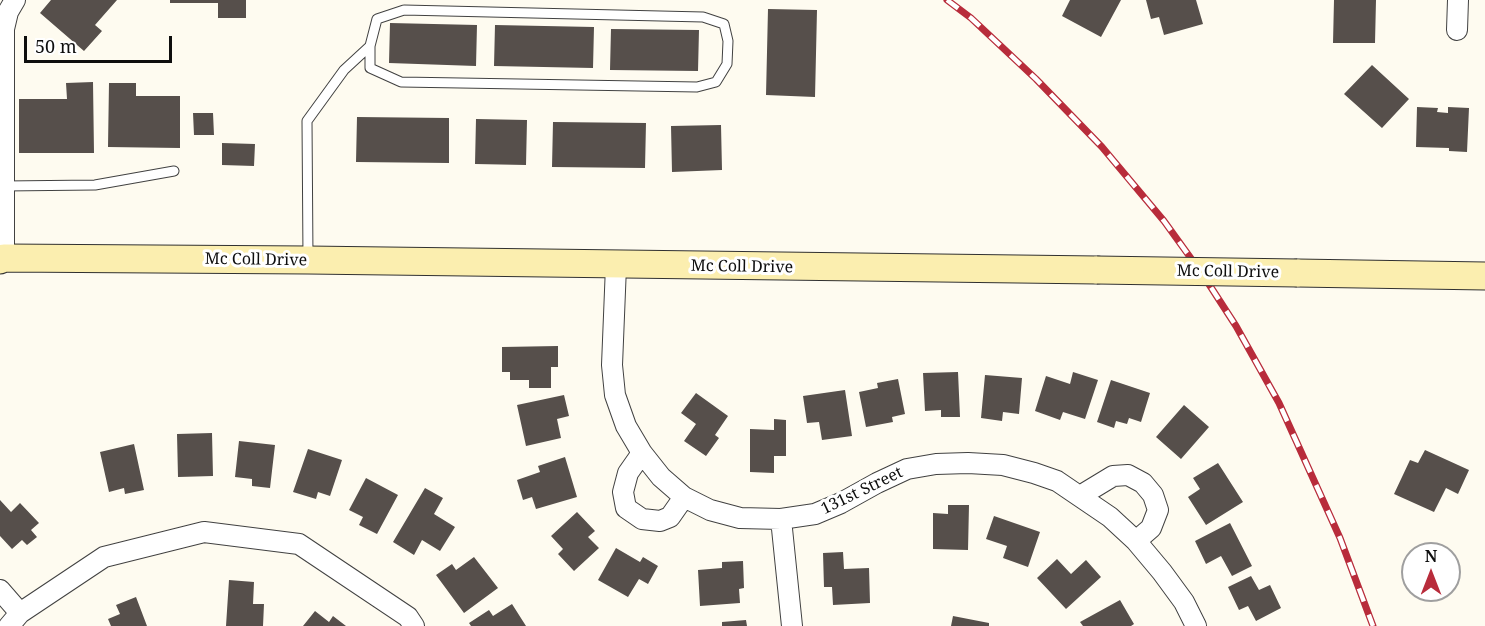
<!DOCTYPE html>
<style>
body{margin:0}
#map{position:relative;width:1485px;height:626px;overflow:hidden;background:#fefbf0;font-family:"Noto Serif",serif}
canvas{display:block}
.north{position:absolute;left:1401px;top:542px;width:60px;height:60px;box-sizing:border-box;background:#fff;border:2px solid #9f9f9f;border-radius:50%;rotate:0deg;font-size:16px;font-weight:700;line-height:24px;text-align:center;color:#0e0e0e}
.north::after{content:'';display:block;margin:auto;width:21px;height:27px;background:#b82c3b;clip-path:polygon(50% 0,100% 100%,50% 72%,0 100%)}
.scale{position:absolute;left:24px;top:36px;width:148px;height:27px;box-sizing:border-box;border:3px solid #0e0e0e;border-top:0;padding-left:8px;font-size:18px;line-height:21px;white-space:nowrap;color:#0e0e0e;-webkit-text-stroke:4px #fff;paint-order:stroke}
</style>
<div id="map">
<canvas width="1485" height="626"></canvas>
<div class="north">N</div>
<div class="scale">50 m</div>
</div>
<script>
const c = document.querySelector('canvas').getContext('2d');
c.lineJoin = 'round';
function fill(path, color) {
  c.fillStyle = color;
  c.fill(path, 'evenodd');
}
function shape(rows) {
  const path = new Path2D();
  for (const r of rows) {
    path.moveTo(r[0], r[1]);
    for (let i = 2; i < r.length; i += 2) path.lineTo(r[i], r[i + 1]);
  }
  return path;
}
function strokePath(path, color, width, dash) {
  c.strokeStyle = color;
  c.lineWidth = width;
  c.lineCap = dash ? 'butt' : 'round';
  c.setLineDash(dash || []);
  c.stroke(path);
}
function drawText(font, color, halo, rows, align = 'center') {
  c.font = font + ' "Noto Serif",serif';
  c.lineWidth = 6;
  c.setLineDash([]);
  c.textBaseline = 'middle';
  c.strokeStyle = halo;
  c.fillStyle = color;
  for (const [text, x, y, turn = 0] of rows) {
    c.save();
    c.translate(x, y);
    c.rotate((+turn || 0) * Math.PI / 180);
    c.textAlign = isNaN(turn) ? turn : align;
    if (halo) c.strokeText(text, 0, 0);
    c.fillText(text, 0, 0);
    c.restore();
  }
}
fill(shape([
 [51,0,117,0,95,25,102,31,84,51,40,13],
 [170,0,246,0,246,18,218,18,218,3,170,3],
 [1070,0,1121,0,1101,37,1062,16],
 [1146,0,1196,0,1203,24,1164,35,1159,17,1151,19],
 [1334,0,1376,0,1375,43,1333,43],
 [768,9,817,10,815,97,766,95],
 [390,23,477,25,476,66,389,63],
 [495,25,594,27,593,68,494,66],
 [611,29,699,30,698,71,610,70],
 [1372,65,1409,99,1382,128,1344,94],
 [93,82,94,153,19,153,19,99,67,99,66,83],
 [109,83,136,83,136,96,180,96,180,148,108,147],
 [1417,107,1438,108,1437,112,1448,113,1448,107,1469,108,1467,152,1449,151,1449,148,1416,147],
 [193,113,213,113,214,135,194,135],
 [357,117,449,118,449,163,356,162],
 [476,119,527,120,526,165,475,164],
 [553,122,646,123,645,168,552,167],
 [721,125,722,170,672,172,671,126],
 [222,143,255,144,254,166,222,165],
 [558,346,558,367,551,367,551,388,529,388,529,380,510,380,510,372,502,372,502,347],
 [958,372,960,417,941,417,941,410,925,411,923,373],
 [1073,372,1098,380,1085,419,1063,412,1060,420,1035,411,1046,376,1070,384],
 [985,375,1022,378,1019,414,1003,412,1002,421,981,418],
 [898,379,905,414,892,417,893,422,866,427,859,392,878,388,877,383],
 [1111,380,1150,393,1141,422,1129,418,1127,424,1116,421,1114,428,1097,422],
 [845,390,852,436,822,440,819,422,807,423,803,396],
 [696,393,728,416,715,435,719,438,706,456,684,441,696,424,681,413],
 [564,395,569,416,557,419,561,438,526,446,517,405],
 [1184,405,1209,427,1181,459,1156,437],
 [774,419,786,420,786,456,774,456,774,473,750,472,750,429,774,430],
 [212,433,213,476,178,477,177,434],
 [239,441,275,445,270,488,252,486,252,479,235,477],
 [134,444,144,490,125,494,124,488,109,492,100,452],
 [308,449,342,460,330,496,318,492,316,499,293,492],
 [1425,450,1469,470,1458,494,1446,488,1434,512,1394,494,1410,460,1418,463],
 [565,457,577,497,536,509,532,497,523,500,517,480,540,472,538,466],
 [1218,463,1243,502,1206,525,1188,497,1200,489,1193,478],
 [366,478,398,495,377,534,359,525,363,517,349,510],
 [425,488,443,498,434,514,455,527,440,551,422,540,414,555,393,542],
 [0,500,11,512,20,503,39,523,31,530,37,537,27,545,22,540,12,549,0,536],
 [948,505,969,505,968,550,933,549,933,513,948,514],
 [577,512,595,531,588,537,599,548,574,571,558,554,563,549,551,536],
 [994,516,1040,532,1028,567,1003,558,1007,546,986,539],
 [1230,523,1252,566,1232,576,1221,556,1206,564,1195,541],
 [616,548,640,562,643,557,658,566,648,584,639,579,628,597,598,580],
 [843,552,844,569,869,568,870,603,833,605,832,587,824,587,823,553],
 [474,557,498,588,464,613,436,575,452,564,456,570],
 [1057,559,1071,574,1086,560,1101,577,1066,609,1037,578],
 [743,561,744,588,739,589,740,603,700,606,698,570,722,568,722,562],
 [1251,576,1259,590,1270,585,1281,608,1256,621,1248,606,1239,610,1228,587],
 [229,580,254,582,253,604,264,604,263,626,226,626],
 [136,597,147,626,111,626,108,619,120,614,116,605],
 [1120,600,1134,624,1131,626,1083,626,1080,622],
 [512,604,526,626,471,626,469,623,489,610,493,616],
 [315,611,329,622,333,616,346,626,303,626],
 [953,616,989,623,989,626,951,626],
 [746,620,747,626,722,626,722,622]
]), '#564f4b');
const service = shape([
 [404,10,703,17,724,24,728,41,727,64,716,82,697,87,401,82,370,68,370,46,377,19,404,10],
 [4,186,95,185,174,171],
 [308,258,307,121,344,70,370,46]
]);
const minor = shape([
 [1457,30,1458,0],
 [4,258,4,29,8,12,15,0],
 [616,266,612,365,615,395,626,426,642,453,661,477,684,497,710,510,740,518,781,519,815,514,841,503,877,483,907,469,936,464,968,463,1003,465,1034,473,1057,481,1110,517,1136,541,1162,572,1184,602,1196,626],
 [642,453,628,473,623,492,626,508,642,519,660,521,670,517,684,497],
 [1080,496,1113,476,1128,475,1143,483,1153,495,1158,510,1151,528,1136,541],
 [781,519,792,626],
 [0,590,20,613],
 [9,626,20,613,104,557,204,532,299,544,408,617,414,626]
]);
const secondary = shape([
 [0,260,4,258,308,260,1097,270],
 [1297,273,1485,276]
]);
strokePath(service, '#414141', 11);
strokePath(minor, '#414141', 22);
strokePath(secondary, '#303030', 29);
strokePath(service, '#fff', 9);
strokePath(minor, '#fff', 20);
strokePath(secondary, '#fbeeaf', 27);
const rail = shape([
 [947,0,971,18,1036,79,1102,147,1164,221,1203,275,1236,326,1279,403,1340,538,1373,626]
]);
strokePath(rail, '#b82c3b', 7);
strokePath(rail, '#fff', 4.5, [14]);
const secondaryBridge = shape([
 [1097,270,1297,273]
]);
strokePath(secondaryBridge, '#303030', 29, []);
strokePath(secondaryBridge, '#fbeeaf', 27);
drawText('16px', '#0e0e0e', '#fff', [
 ["Mc Coll Drive",256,260,1],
 ["Mc Coll Drive",742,267,1],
 ["Mc Coll Drive",1228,272,1],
 ["131st Street",862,491,-26]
]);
</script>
